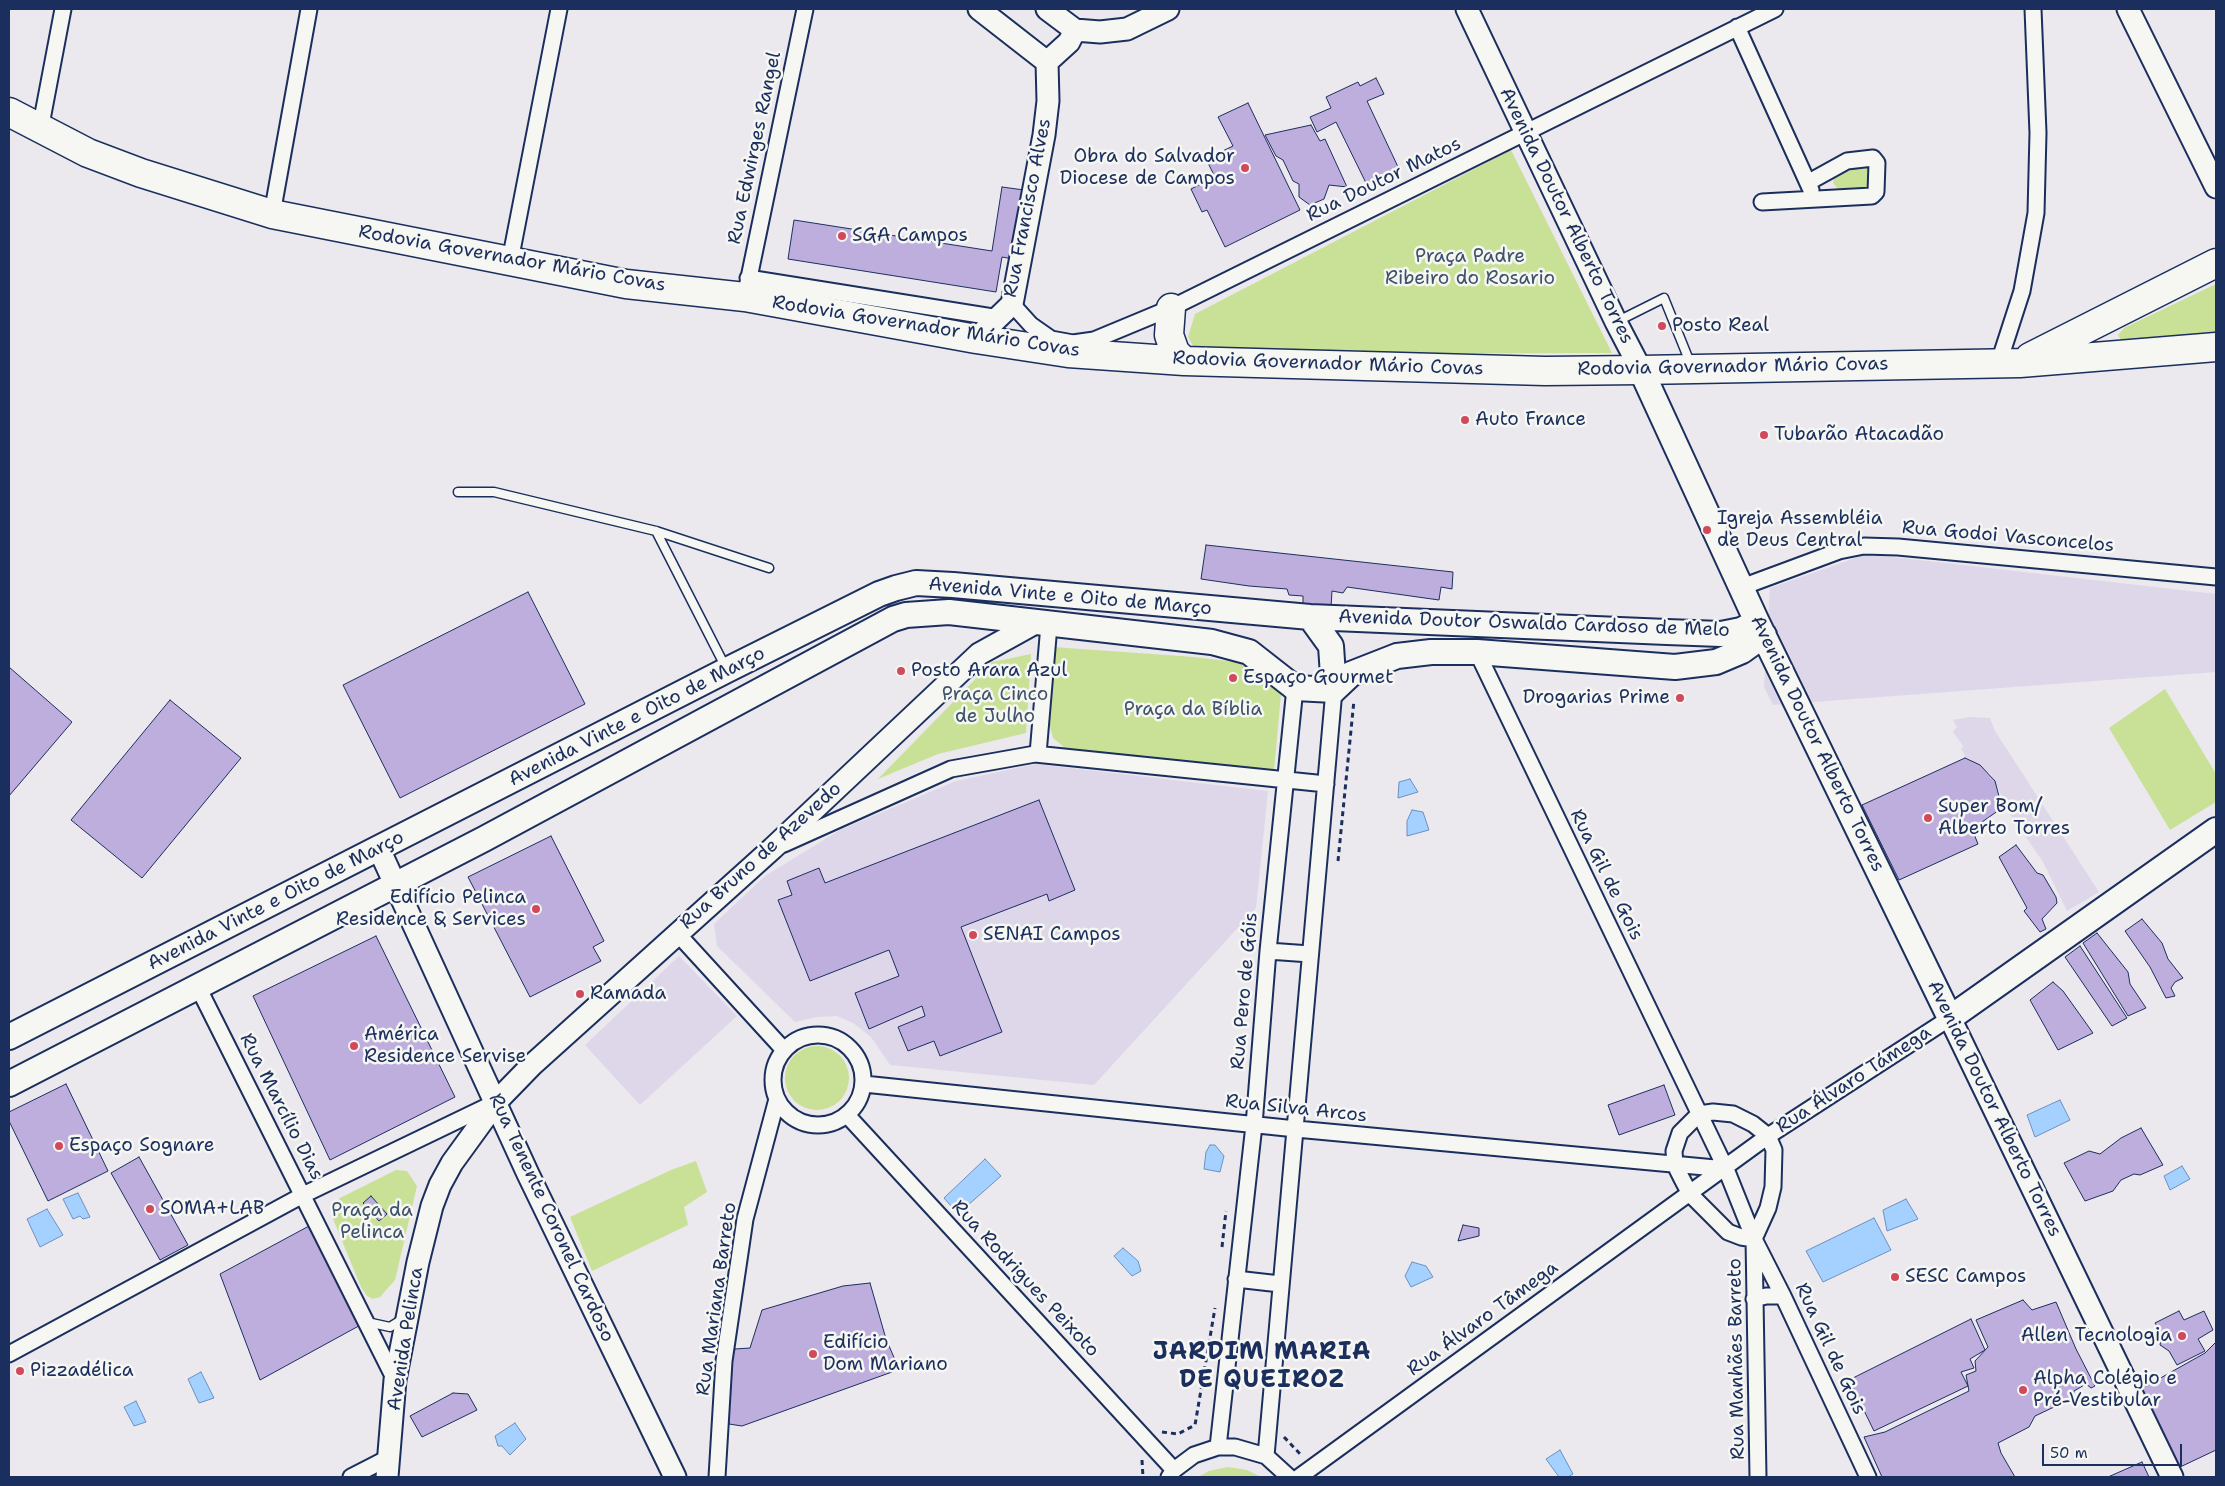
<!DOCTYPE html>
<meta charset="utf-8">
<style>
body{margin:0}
#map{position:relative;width:2225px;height:1486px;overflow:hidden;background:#ebe8ee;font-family:"Shantell Sans",sans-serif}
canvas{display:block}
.frame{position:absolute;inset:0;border:10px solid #1b2f5e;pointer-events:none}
.scale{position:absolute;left:2042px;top:1444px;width:140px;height:22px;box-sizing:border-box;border:2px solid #1b2f5e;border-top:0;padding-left:6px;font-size:15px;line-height:18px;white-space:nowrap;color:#1b2f5e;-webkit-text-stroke:4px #f6f6f2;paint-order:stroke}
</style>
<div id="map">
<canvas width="2225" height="1486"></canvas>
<div class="frame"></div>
<div class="scale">50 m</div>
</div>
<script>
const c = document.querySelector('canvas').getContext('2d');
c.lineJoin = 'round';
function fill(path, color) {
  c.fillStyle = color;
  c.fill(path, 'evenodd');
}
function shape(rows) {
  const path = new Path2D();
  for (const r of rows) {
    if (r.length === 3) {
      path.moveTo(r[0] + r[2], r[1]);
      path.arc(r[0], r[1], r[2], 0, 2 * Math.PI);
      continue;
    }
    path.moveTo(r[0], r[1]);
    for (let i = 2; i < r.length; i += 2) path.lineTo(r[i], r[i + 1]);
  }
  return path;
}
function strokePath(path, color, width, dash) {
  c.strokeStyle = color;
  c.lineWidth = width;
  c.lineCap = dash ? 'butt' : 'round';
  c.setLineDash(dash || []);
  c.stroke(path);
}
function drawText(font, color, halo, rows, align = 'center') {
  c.font = font + ' "Shantell Sans",sans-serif';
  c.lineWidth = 5;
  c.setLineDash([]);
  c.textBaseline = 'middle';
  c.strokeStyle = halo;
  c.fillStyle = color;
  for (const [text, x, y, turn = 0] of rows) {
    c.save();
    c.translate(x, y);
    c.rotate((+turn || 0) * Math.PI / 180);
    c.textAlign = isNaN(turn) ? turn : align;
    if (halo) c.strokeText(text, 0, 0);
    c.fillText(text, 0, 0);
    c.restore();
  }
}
fill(shape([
 [1867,554,2216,594,2216,672,1773,705,1764,687,1770,588],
 [1969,717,1990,718,1995,731,2099,892,2067,911,2043,862,2010,814,1991,774,1966,758,1961,748,1964,747,1953,732,1957,727,1953,720],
 [1036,764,1268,791,1256,908,1094,1085,890,1065,871,1037,853,1023,837,1016,817,1017,795,1022,717,946,714,924,765,876,840,830,956,781],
 [679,956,737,1016,640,1105,585,1045]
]), '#ded7e9');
fill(shape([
 [1511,150,1612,353,1198,354,1188,337,1195,314],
 [1873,163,1874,195,1844,196,1833,183,1835,172,1848,164],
 [2216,284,2216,342,2123,343,2118,335,2124,328],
 [1053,647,1194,657,1236,662,1263,675,1281,694,1274,771,1065,748,1053,738,1049,723],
 [1031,654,1026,733,938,754,878,779,992,662],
 [2165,689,2216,774,2216,802,2170,830,2109,728],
 [817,1078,32],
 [696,1161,707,1192,684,1207,688,1225,592,1271,570,1217,671,1170],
 [396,1170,407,1171,417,1186,395,1280,380,1297,373,1299,367,1296,361,1287,333,1219,334,1207,340,1198],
 [1228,1467,1247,1470,1261,1477,1198,1477,1209,1471]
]), '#c9e197');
const water = shape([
 [1410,779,1418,792,1398,798,1399,782,1410,779],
 [1412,810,1423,812,1429,830,1407,836,1407,821,1412,810],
 [2060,1100,2070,1120,2035,1137,2027,1115,2060,1100],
 [1210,1145,1215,1145,1224,1156,1220,1172,1204,1169,1206,1152,1210,1145],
 [985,1159,1001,1176,958,1214,944,1198,985,1159],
 [2182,1166,2190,1179,2170,1190,2164,1176,2182,1166],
 [78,1193,90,1217,83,1219,80,1216,73,1219,63,1199,78,1193],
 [1906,1199,1918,1219,1887,1231,1883,1210,1906,1199],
 [47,1209,63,1235,40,1247,27,1219,47,1209],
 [1874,1218,1891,1250,1823,1282,1806,1251,1874,1218],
 [1123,1248,1138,1261,1141,1271,1132,1276,1114,1256,1123,1248],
 [1412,1262,1426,1266,1433,1277,1411,1287,1405,1276,1412,1262],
 [201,1372,214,1398,199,1403,188,1379,201,1372],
 [136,1401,146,1422,134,1426,124,1407,136,1401],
 [515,1423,526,1439,510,1455,502,1446,498,1446,495,1436,515,1423],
 [1560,1450,1573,1474,1568,1477,1559,1477,1546,1459,1560,1450]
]);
fill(water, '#a4d1ff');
strokePath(water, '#6d90bf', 1);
const building = shape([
 [1376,78,1384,94,1367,101,1399,169,1367,185,1336,122,1317,132,1310,117,1331,108,1326,97,1358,82,1360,86,1376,78],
 [1248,103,1300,210,1225,247,1207,210,1202,212,1191,189,1215,177,1206,159,1233,146,1218,117,1248,103],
 [1311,125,1320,141,1325,139,1347,187,1329,185,1324,199,1310,205,1299,197,1299,184,1293,181,1283,160,1276,156,1265,135,1311,125],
 [1002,187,1024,190,1013,259,1002,257,996,292,788,259,794,220,992,251,1002,187],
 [1206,545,1453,572,1452,589,1441,587,1439,600,1347,587,1343,593,1332,591,1331,607,1303,608,1303,596,1289,595,1287,589,1249,586,1201,579,1206,545],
 [528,592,585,704,400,798,343,685,528,592],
 [9,667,72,722,9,796,9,667],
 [170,700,241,758,142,878,71,820,170,700],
 [1965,758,1980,765,1995,781,2002,808,1972,829,1978,844,1899,880,1862,805,1965,758],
 [1039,800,1075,890,1049,901,1047,894,961,927,1002,1032,940,1056,934,1041,908,1051,898,1027,925,1016,922,1006,869,1029,855,993,899,976,889,950,810,981,778,900,792,895,787,881,819,868,825,883,1039,800],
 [551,836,604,941,593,947,601,961,530,997,468,877,551,836],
 [2016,845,2037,873,2043,875,2056,897,2057,903,2042,919,2046,929,2040,932,2024,911,2027,908,1999,857,2016,845],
 [2142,919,2162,943,2168,959,2183,978,2175,982,2171,988,2175,996,2166,998,2150,967,2125,931,2142,919],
 [2097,933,2128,972,2130,984,2146,1008,2128,1016,2083,943,2097,933],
 [376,936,455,1097,330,1160,253,996,376,936],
 [2080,946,2127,1018,2112,1026,2065,957,2080,946],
 [2053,982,2063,991,2093,1033,2058,1050,2030,1000,2053,982],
 [66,1084,108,1171,48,1201,9,1121,9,1112,66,1084],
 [1664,1085,1675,1115,1619,1135,1608,1105,1664,1085],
 [2141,1128,2163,1165,2140,1175,2134,1174,2121,1180,2113,1191,2085,1201,2064,1163,2089,1151,2100,1154,2121,1138,2141,1128],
 [139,1157,188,1245,160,1260,111,1173,139,1157],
 [371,1196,387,1214,379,1221,363,1203,371,1196],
 [1463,1225,1479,1228,1479,1236,1458,1241,1463,1225],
 [309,1226,366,1322,260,1380,220,1274,309,1226],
 [870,1283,886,1339,896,1362,892,1372,742,1426,729,1424,729,1386,733,1355,735,1349,750,1348,762,1310,843,1286,870,1283],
 [2023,1300,2032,1310,2056,1302,2076,1349,2095,1386,2091,1388,2086,1384,2074,1391,2073,1398,2035,1416,2029,1427,1998,1443,2001,1453,2015,1477,1882,1477,1864,1437,1885,1432,1969,1391,1966,1375,1976,1371,1975,1361,1988,1347,1976,1320,2023,1300],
 [2179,1311,2184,1320,2204,1311,2213,1330,2198,1339,2205,1351,2177,1365,2169,1351,2160,1345,2162,1334,2155,1323,2179,1311],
 [1971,1319,1985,1350,1970,1359,1974,1368,1961,1372,1968,1386,1874,1431,1849,1380,1971,1319],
 [2216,1342,2216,1450,2178,1468,2141,1389,2205,1353,2216,1342],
 [453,1393,468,1394,477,1410,422,1437,410,1416,453,1393],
 [2142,1462,2149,1477,2108,1477,2142,1462]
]);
fill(building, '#beaede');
strokePath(building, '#1b2f5e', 1);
const lane = shape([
 [1618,321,1664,298,1691,365],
 [458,492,494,492,656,531,769,568],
 [656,531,726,668],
 [367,1322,390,1327,403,1319]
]);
const street = shape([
 [1737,27,1811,190],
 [40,130,63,9],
 [1762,202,1872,196,1876,192,1877,163,1873,158,1847,161,1809,182],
 [272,214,309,9],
 [510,261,559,9],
 [748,278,999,318],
 [745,297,805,9],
 [1012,304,1031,325,1051,339,1073,343,1094,340,1171,308,1775,9],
 [1999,362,2022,291,2036,213,2038,133,2033,9],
 [1742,587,1839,551,1864,546,1898,547,2216,577],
 [1477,652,1726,1169,1754,1239,1783,1296,1868,1477],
 [1038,754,1049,625],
 [784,844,951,769,1035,754,1326,784],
 [677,933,784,1050],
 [1268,951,1310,954],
 [198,987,395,1380],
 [818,1080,45],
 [864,1084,1296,1129,1726,1169],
 [1699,1114,1713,1112,1733,1114,1753,1124,1768,1136,1774,1150,1773,1187,1768,1208,1754,1239,1758,1477],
 [1699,1114,1680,1133,1674,1151,1675,1165,1682,1179,1690,1194,1728,1232,1741,1237,1754,1239],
 [847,1115,1174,1470],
 [1236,1279,1280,1284],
 [1754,1299,1766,1296,1783,1296],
 [9,1354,303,1195,494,1103],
 [1218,1447,1254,1125,1268,951,1295,688],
 [1266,1456,1334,690],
 [351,1477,390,1457],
 [717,1477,724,1361,745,1219,777,1099],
 [1169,1477,1174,1470,1194,1455,1218,1447,1235,1447,1266,1456,1289,1477],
 [1299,1477,1768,1136,1950,1018]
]);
const secondary = shape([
 [979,9,1047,62],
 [1047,9,1075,30],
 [1467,9,1616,322,1641,370],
 [2128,9,2216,187],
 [1075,30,1100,32,1127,29,1168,9],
 [1047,62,1069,42,1075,30],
 [976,339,1012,304,1044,135,1048,101,1047,62],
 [379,849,528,1174,675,1477],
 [1950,1018,2172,1477],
 [387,1477,395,1380,418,1262,432,1206,440,1185,452,1163,497,1101,532,1065,773,848,979,654,1035,623]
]);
const primary = shape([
 [1641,370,1757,622,1950,1018,2216,830],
 [1310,617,1331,646,1334,690],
 [9,1037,727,670,879,594,896,588,916,583,953,585,1310,617,1667,632,1721,634,1741,630,1757,622],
 [9,1084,484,839,893,619,906,615,949,612,1212,642,1249,652,1295,688,1334,690,1351,674,1397,656,1431,652,1477,652,1675,667,1716,662,1742,651,1764,635]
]);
const highway = shape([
 [9,112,88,153,141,173,272,214,626,284,745,297,976,339,1068,353,1184,361,1545,371,1641,370,2020,363,2216,347],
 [1171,308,1169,335,1175,352,1184,361],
 [2030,357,2216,263]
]);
strokePath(lane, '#1b2f5e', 11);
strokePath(street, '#1b2f5e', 19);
strokePath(secondary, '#1b2f5e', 25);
strokePath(primary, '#1b2f5e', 28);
strokePath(highway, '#1b2f5e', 31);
strokePath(shape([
 [1338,861,1354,700],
 [1222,1247,1226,1211],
 [1162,1432,1178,1434,1195,1425,1215,1308],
 [1284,1437,1302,1456],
 [1142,1460,1143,1477]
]), '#1b2f5e', 3, [5, 4]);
strokePath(lane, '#f6f6f2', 8);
strokePath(street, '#f6f6f2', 15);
strokePath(secondary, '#f6f6f2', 21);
strokePath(primary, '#f6f6f2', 24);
strokePath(highway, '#f6f6f2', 28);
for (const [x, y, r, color] of [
 [1245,168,5,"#d1495b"],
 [842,236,5,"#d1495b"],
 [1662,326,5,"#d1495b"],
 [1465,420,5,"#d1495b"],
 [1764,435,5,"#d1495b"],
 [1707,530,5,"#d1495b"],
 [901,671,5,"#d1495b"],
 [1233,678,5,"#d1495b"],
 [1680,698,5,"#d1495b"],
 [1928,818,5,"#d1495b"],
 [536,909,5,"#d1495b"],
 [973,935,5,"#d1495b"],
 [580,994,5,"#d1495b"],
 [354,1046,5,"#d1495b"],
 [59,1146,5,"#d1495b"],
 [150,1209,5,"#d1495b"],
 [1895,1277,5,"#d1495b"],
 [2182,1336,5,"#d1495b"],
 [813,1354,5,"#d1495b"],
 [20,1371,5,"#d1495b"],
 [2023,1390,5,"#d1495b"]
]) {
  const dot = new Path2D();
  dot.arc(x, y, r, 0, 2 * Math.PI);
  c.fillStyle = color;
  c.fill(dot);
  strokePath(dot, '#f6f6f2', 2);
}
drawText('19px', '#1b2f5e', '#f6f6f2', [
 ["Rua Edwirges Rangel",755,148,-78],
 ["Rua Doutor Matos",1384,180,-26],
 ["Rua Francisco Alves",1028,208,-79],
 ["Avenida Doutor Alberto Torres",1566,216,64],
 ["Rodovia Governador Mário Covas",512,259,10],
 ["Rodovia Governador Mário Covas",926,327,9],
 ["Rodovia Governador Mário Covas",1328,364,2],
 ["Rodovia Governador Mário Covas",1733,367,-1],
 ["Rua Godoi Vasconcelos",2008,537,5],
 ["Avenida Vinte e Oito de Março",1070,597,5],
 ["Avenida Doutor Oswaldo Cardoso de Melo",1534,624,2],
 ["Avenida Vinte e Oito de Março",637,717,-27],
 ["Avenida Doutor Alberto Torres",1817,744,64],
 ["Rua Bruno de Azevedo",761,856,-42],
 ["Rua Gil de Gois",1606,875,64],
 ["Avenida Vinte e Oito de Março",276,901,-27],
 ["Rua Pero de Góis",1245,991,-85],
 ["Rua Álvaro Támega",1854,1080,-33],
 ["Rua Marcílio Dias",281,1107,63],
 ["Rua Silva Arcos",1296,1109,6],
 ["Avenida Doutor Alberto Torres",1994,1109,64],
 ["Rua Tenente Coronel Cardoso",551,1218,65],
 ["Rua Rodrigues Peixoto",1025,1279,47],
 ["Rua Mariana Barreto",717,1299,-82],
 ["Rua Álvaro Tâmega",1483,1319,-36],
 ["Avenida Pelinca",406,1339,-81],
 ["Rua Gil de Gois",1830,1349,65],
 ["Rua Manhães Barreto",1737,1359,-91]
]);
drawText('19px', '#1b2f5e', '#f6f6f2', [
 ["Obra do Salvador",1235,157,"right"],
 ["Diocese de Campos",1235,179,"right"],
 ["SGA Campos",852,236],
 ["Posto Real",1672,326],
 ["Auto France",1475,420],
 ["Tubarão Atacadão",1774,435],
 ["Igreja Assembléia",1717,519],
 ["de Deus Central",1717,541],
 ["Posto Arara Azul",911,671],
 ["Espaço Gourmet",1243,678],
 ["Drogarias Prime",1670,698,"right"],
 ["Super Bom/",1938,807],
 ["Alberto Torres",1938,829],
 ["Edifício Pelinca",526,898,"right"],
 ["Residence & Services",526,920,"right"],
 ["SENAI Campos",983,935],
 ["Ramada",590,994],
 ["América",364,1035],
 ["Residence Servise",364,1057],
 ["Espaço Sognare",69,1146],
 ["SOMA+LAB",160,1209],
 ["SESC Campos",1905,1277],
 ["Allen Tecnologia",2172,1336,"right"],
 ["Edifício",823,1343],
 ["Dom Mariano",823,1365],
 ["Pizzadélica",30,1371],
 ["Alpha Colégio e",2033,1379],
 ["Pré-Vestibular",2033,1401]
], 'left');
drawText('19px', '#3e5369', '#f6f6f2', [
 ["Praça Padre",1470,257],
 ["Ribeiro do Rosario",1470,279],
 ["Praça Cinco",995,695],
 ["de Julho",995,717],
 ["Praça da Bíblia",1193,710],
 ["Praça da",372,1211],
 ["Pelinca",372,1233]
]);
c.letterSpacing = '1px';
drawText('bold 24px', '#1b2f5e', '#f6f6f2', [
 ["JARDIM MARIA",1262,1353],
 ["DE QUEIROZ",1262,1381]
]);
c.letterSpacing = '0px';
</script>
